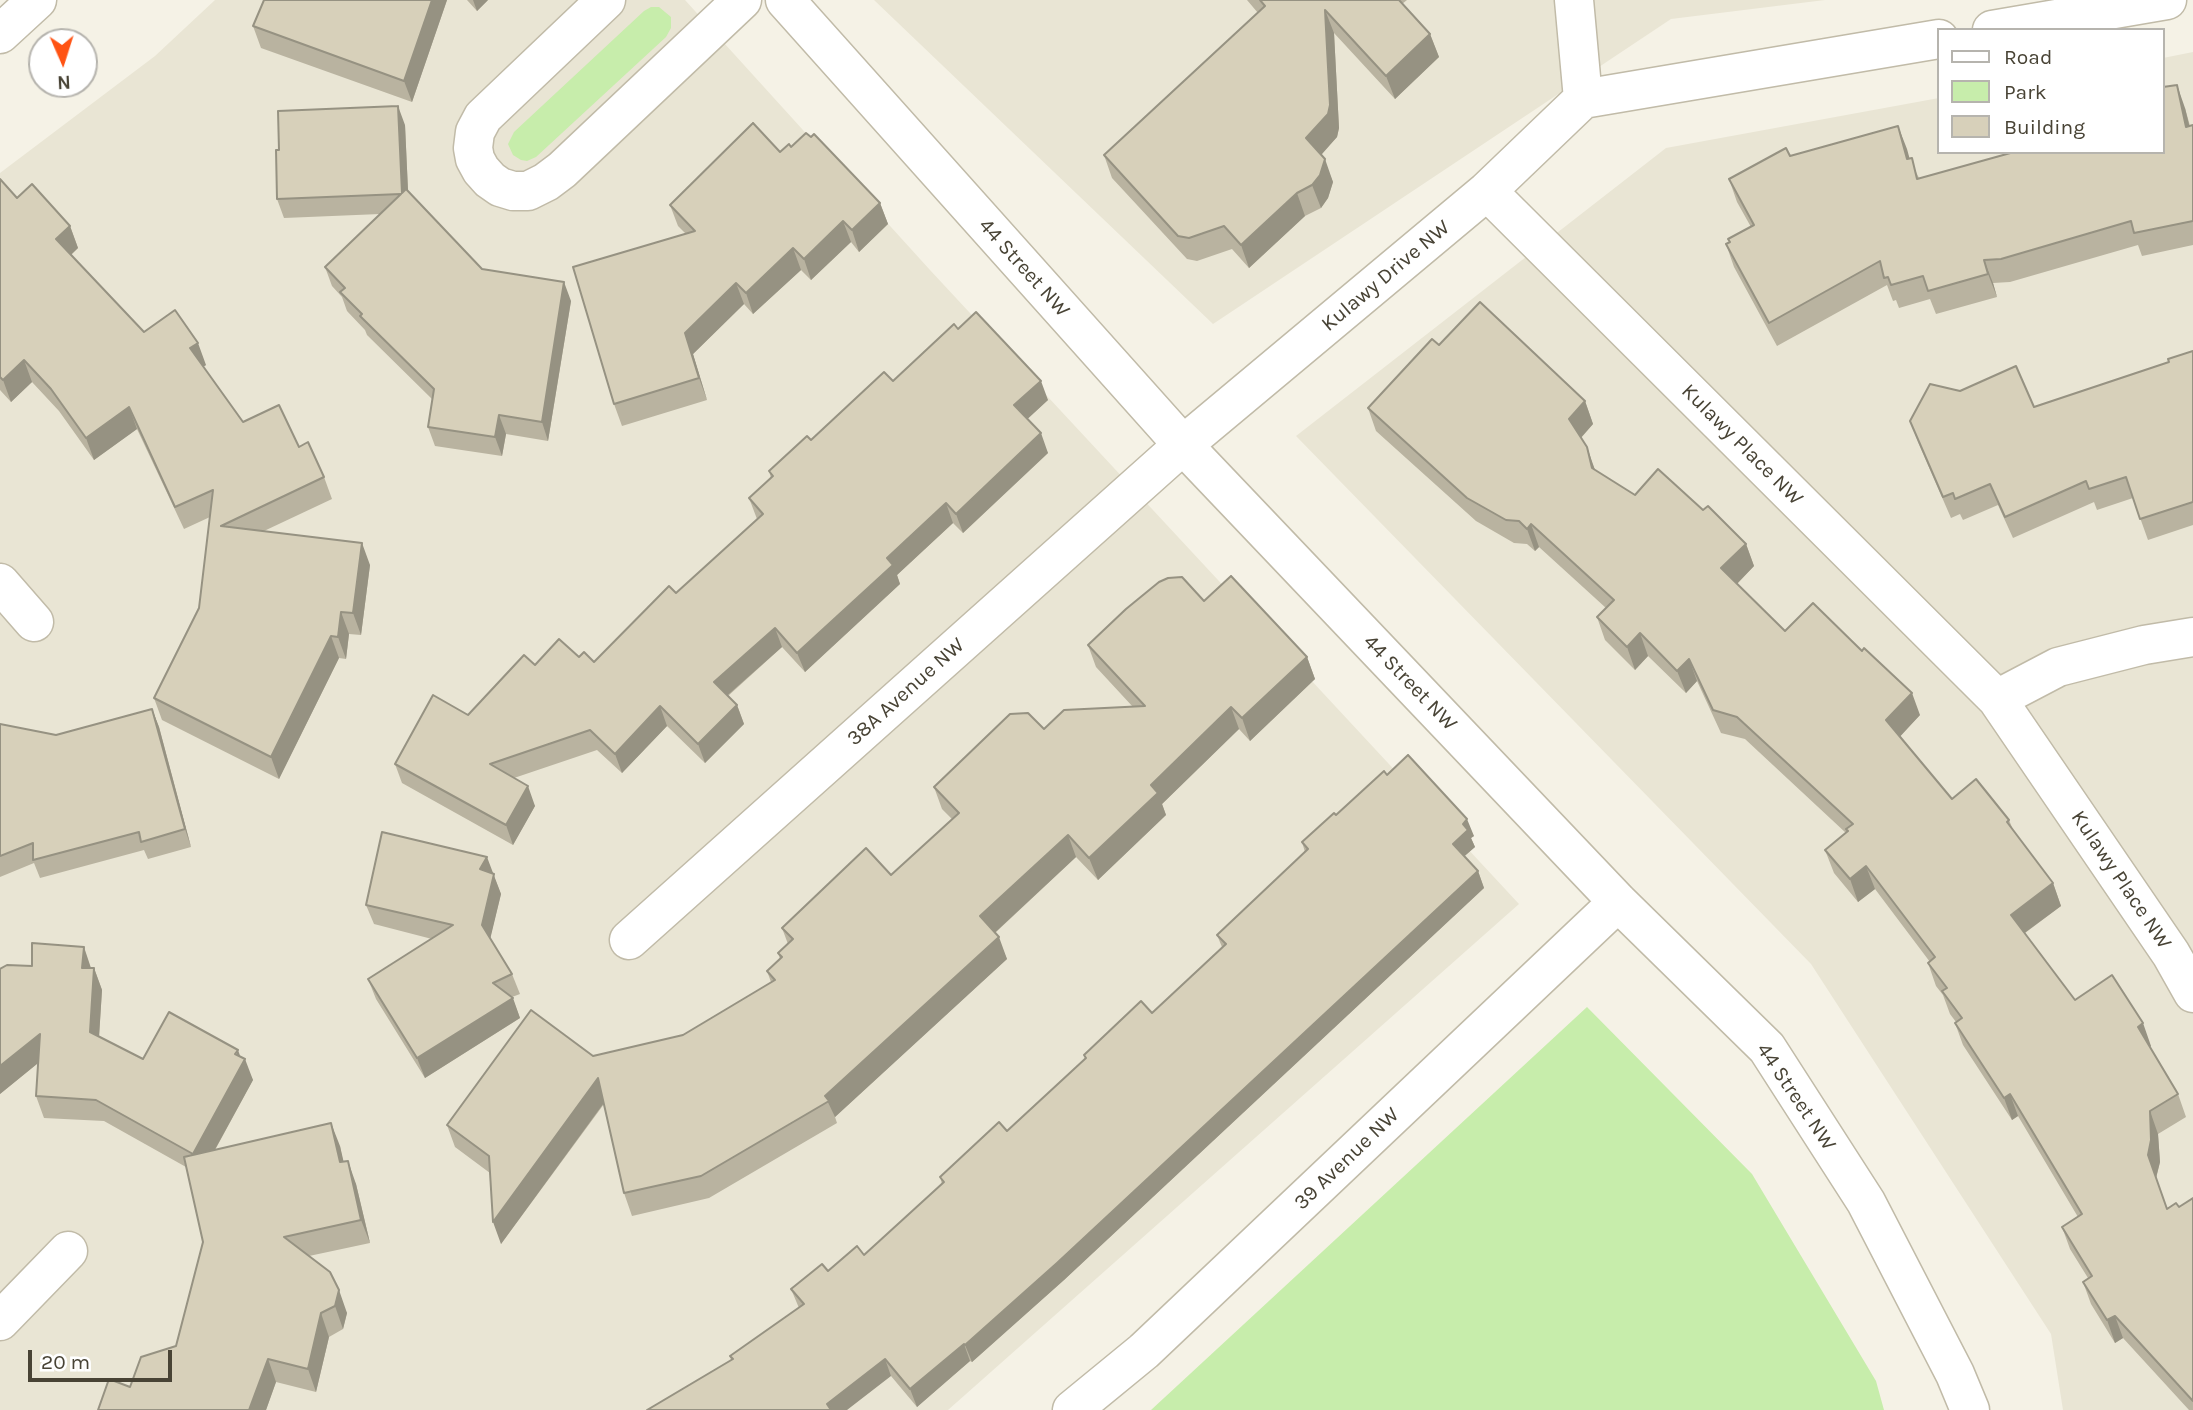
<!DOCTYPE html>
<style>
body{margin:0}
#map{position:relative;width:2193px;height:1410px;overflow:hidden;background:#f5f2e6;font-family:Karla,sans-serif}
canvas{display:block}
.legend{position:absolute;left:1937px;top:28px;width:228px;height:126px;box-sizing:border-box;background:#fff;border:2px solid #b6b4ae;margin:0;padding:9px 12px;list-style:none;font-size:21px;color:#484335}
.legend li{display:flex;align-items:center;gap:14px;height:35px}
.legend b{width:35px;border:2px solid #b6b4ae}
.north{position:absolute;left:28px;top:28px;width:70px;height:70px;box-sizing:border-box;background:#fff;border:2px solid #b6b4ae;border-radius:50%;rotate:177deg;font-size:19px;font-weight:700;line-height:28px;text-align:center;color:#484335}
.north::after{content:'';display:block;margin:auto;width:24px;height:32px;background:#ff5313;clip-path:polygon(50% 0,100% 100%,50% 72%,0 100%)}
.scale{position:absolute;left:28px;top:1350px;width:144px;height:32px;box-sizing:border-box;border:4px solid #484335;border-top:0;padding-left:9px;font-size:21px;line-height:24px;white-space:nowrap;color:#484335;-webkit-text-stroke:5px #fff;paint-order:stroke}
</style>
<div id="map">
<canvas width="2193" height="1410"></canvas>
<ul class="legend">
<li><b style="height:9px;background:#fff"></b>Road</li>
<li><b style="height:19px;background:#c7edab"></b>Park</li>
<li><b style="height:19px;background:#d7d0ba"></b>Building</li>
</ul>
<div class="north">N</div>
<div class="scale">20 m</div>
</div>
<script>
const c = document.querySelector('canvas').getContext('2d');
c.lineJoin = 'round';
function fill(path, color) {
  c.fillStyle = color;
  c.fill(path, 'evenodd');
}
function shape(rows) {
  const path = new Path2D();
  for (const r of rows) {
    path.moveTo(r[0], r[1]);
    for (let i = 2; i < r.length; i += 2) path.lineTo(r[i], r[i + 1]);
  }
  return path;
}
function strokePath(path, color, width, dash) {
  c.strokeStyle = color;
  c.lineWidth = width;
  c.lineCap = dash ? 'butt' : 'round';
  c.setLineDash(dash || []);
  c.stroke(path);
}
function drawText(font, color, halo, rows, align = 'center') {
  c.font = font + ' Karla,sans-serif';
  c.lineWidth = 6;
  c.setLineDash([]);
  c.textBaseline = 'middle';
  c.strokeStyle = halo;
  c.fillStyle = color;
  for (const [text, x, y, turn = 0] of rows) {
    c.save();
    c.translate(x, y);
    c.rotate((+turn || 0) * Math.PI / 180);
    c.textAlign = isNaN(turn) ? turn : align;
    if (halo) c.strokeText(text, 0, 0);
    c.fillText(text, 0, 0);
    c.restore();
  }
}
fill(shape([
 [215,0,685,0,930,270,1519,904,948,1410,0,1410,0,173,155,56],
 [874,0,1825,0,1671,19,1213,324],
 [2193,52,2193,1410,2063,1410,2051,1334,1811,964,1296,436,1666,148,1939,98,1939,152,2163,152,2163,58]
]), '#e9e5d4');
fill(shape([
 [651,7,659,7,671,17,671,28,666,37,536,157,527,161,521,160,513,155,508,144,514,132,644,11],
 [1587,1007,1752,1174,1876,1381,1884,1410,1151,1410]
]), '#c7edab');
const minor = shape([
 [606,0,483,117,475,132,473,148,475,159,481,170,490,180,500,187,513,191,528,191,546,182,562,170,742,0],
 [785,0,1183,445,1618,902,1767,1048,1866,1202,1955,1374,1970,1410],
 [1574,0,1583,99],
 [1992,30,2167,0],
 [0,34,37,0],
 [1487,191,1997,699,2171,954,2193,993],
 [0,583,34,622],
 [1997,699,2058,667,2144,645,2193,637],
 [629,940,1183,445,1487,191,1583,99,1939,39],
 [0,1321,68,1251],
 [1072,1410,1144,1351,1618,902]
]);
strokePath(minor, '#c1bba8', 41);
strokePath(minor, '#fff', 38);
fill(shape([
 [264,0,447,0,412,102,261,48,253,26],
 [467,0,488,0,477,11],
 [1247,0,1407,0,1402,4,1430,34,1439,57,1395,99,1334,33,1339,128,1337,137,1321,154,1333,182,1328,198,1321,208,1305,216,1249,268,1232,249,1197,261,1187,259,1112,178,1104,155,1258,13],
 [2185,108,2190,126,2193,125,2193,245,2142,256,2138,245,2010,282,1993,283,1997,297,1936,314,1930,299,1899,308,1896,300,1893,301,1887,285,1777,346,1734,267,1726,244,1751,227,1737,202,1729,179,1790,156,1898,126,1909,158,1919,178],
 [405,125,408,191,482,269,571,301,548,441,506,434,502,456,435,446,428,427,433,400,367,335,365,330,347,311,342,297,332,286,325,267,380,214,284,218,277,199],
 [791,147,880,203,888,224,859,252,851,242,811,280,801,270,753,314,744,304,693,354,707,400,622,426,614,404,686,234,678,226,670,205],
 [0,179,17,198,70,226,78,248,71,255,144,332,206,365,203,367,243,422,299,447,324,477,332,499,264,531,370,565,361,635,349,634,346,659,339,658,279,779,162,720,154,698,199,608,210,517,184,529,137,429,94,460,59,411,32,382,11,402,0,390],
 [958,329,1048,400,1027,419,1048,453,963,533,953,523,897,575,900,584,805,672,782,647,728,696,737,705,744,724,705,763,667,726,622,773,597,750,514,778,535,806,513,845,402,783,395,764,468,715,535,665,579,657,594,662,676,593,757,519,749,498,771,478,769,471,893,381],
 [1439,345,1585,401,1593,424,1581,438,1595,470,1635,495,1703,510,1746,544,1754,566,1737,584,1785,631,1920,715,1900,736,1952,799,2009,820,2014,832,2053,883,2061,906,2025,933,2075,1000,2151,1046,2150,1047,2178,1094,2186,1117,2158,1134,2160,1162,2156,1178,2167,1209,2179,1207,2193,1198,2193,1410,2189,1410,2123,1338,2115,1343,2091,1304,2083,1282,2088,1278,2070,1249,2062,1227,2078,1217,2018,1116,2012,1120,1963,1045,1955,1023,1956,1022,1950,1014,1943,995,1936,986,1928,963,1930,962,1875,889,1858,902,1834,873,1825,850,1846,833,1745,739,1721,733,1697,681,1686,693,1648,656,1635,670,1605,640,1597,617,1606,608,1539,547,1535,551,1527,544,1514,543,1476,521,1376,431,1368,408],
 [2193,351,2193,525,2148,540,2133,498,2097,510,2094,502,2013,538,1998,505,1963,520,1960,514,1951,518,1918,442,1910,421,1960,391,2034,407,2169,362],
 [1204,601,1307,657,1315,679,1250,741,1239,729,1162,804,1166,815,1098,880,1076,857,995,933,1007,959,835,1117,837,1123,709,1198,632,1216,624,1193,604,1104,501,1244,490,1173,455,1147,447,1125,593,1056,683,1035,771,982,767,971,780,959,778,953,788,944,782,928,891,875,952,819,942,809,934,787,1044,729,1133,707,1096,667,1088,645],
 [152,709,159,727,191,847,148,859,144,850,40,878,34,863,0,877,0,724,56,735],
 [1387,775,1474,836,1471,838,1475,847,1464,856,1478,871,1484,888,1064,1280,972,1362,970,1361,917,1407,891,1376,731,1360,730,1356,799,1308,791,1289,828,1271,864,1255,942,1184,940,1177,1007,1131,1085,1059,1084,1055,1152,1013,1222,947,1217,935,1305,852,1302,842],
 [493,874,501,894,490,938,512,974,520,994,512,997,520,1018,425,1078,376,999,368,979,432,939,374,924,366,905],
 [32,966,94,968,102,990,99,1036,143,1059,240,1056,253,1080,215,1150,340,1146,343,1162,356,1184,370,1243,309,1256,347,1313,343,1329,329,1337,316,1392,276,1382,266,1410,98,1410,130,1387,176,1346,203,1242,186,1167,104,1121,44,1118,36,1096,38,1063,0,1094]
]), '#b9b3a0');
fill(shape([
 [432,0,447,0,412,102,404,81],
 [473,0,488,0,477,11],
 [1325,10,1334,33,1339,128,1337,137,1315,162,1306,138],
 [1430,34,1439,57,1395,99,1386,76],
 [2177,85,2185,108,2193,141,2186,127],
 [398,106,405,125,409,212,402,193],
 [1898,126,1907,149,1916,182,1907,159],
 [1325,159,1333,182,1328,198,1321,208,1312,185],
 [1297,193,1305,216,1249,268,1241,245],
 [880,203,888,224,859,252,852,230],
 [843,221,851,242,811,280,804,259],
 [70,226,78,248,64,261,56,239],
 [793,248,801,270,753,314,746,293],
 [1984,260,1993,283,1997,297,1988,274],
 [564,282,571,301,548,441,542,422],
 [736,283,744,304,693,354,707,400,699,378,685,333],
 [198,343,206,365,198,370,190,348],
 [24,360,32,382,11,402,3,380],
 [1041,381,1048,400,1021,425,1014,405],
 [1585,401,1593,424,1577,442,1569,419],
 [129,407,137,429,94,460,86,438],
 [499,415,506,434,502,456,495,437],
 [1041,433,1048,453,963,533,956,514],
 [1587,447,1595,470,1592,468],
 [946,503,953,523,897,575,900,584,805,672,797,653,887,558],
 [1531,524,1539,547,1535,551,1527,529],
 [362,543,370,565,361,635,353,613],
 [1746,544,1754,566,1730,591,1721,568],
 [341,612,349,634,346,659,338,637],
 [775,628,782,647,721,701,714,682],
 [1640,633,1648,656,1635,670,1627,647],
 [331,636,339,658,279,779,271,757],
 [1307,657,1315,679,1250,741,1242,718],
 [1689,659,1697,681,1686,693,1677,671],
 [1912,693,1920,715,1895,742,1886,720],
 [737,705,744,724,705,763,698,744],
 [660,706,667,726,622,773,615,754],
 [1231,707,1239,729,1162,804,1166,815,1098,880,1089,858,1151,785],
 [152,709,159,727,191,847,185,829],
 [528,786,535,806,513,845,506,825],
 [1467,819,1474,836,1471,838,1475,847,1459,861,1453,844,1463,824],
 [1068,835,1076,857,988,939,980,916],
 [487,857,501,894,489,944,482,925,480,869],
 [1866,866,1875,889,1858,902,1850,879],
 [1478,871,1484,888,1064,1280,972,1362,965,1345],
 [2053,883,2061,906,2019,937,2011,915],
 [999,937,1007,959,835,1117,825,1096],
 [84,947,91,968,82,968],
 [94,968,102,990,98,1053,90,1032],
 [513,998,520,1018,425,1078,417,1058],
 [2143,1023,2151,1046,2146,1049,2138,1027],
 [40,1034,48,1055,0,1094,0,1066],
 [238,1050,243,1064,245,1059,253,1080,201,1175,193,1154],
 [598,1078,606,1100,501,1244,493,1222],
 [2010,1094,2018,1116,2012,1120,2004,1098],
 [2150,1111,2158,1134,2160,1162,2156,1178,2148,1155],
 [331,1123,340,1146,349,1185,340,1162],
 [348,1161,356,1184,370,1243,361,1220],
 [339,1290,347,1313,343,1329,335,1306],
 [321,1313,329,1337,316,1392,308,1369],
 [2115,1316,2123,1338,2115,1343,2107,1320],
 [964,1344,970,1361,917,1407,910,1389],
 [268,1359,276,1382,266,1410,249,1410],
 [885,1359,891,1376,847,1410,829,1410,827,1404]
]), '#969282');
const building = shape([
 [264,0,432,0,404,81,253,26,264,0],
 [1260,0,1399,0,1430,34,1386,76,1325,10,1330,105,1328,114,1306,138,1325,159,1320,175,1312,185,1297,193,1241,245,1224,226,1189,238,1178,236,1104,155,1265,6,1260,0],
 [2177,85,2186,127,2193,125,2193,221,2134,233,2131,221,2001,259,1984,260,1988,274,1928,291,1923,276,1891,285,1888,277,1884,278,1880,261,1769,323,1726,244,1730,242,1728,239,1754,225,1729,179,1786,148,1790,156,1898,126,1907,159,1912,158,1917,179,2014,152,2163,152,2163,87,2177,85],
 [398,106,402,193,406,189,482,269,564,282,542,422,499,415,495,437,428,427,434,389,360,316,362,314,340,292,345,288,325,267,401,194,277,199,276,150,279,150,278,111,398,106],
 [753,123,780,152,789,144,791,147,806,133,811,137,814,134,880,203,852,230,843,221,804,259,793,248,746,293,736,283,685,333,699,378,614,404,573,267,695,231,670,205,753,123],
 [0,179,17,198,32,184,70,226,56,239,144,332,175,310,198,343,190,348,243,422,279,405,299,447,308,442,324,477,221,526,362,543,353,613,341,612,338,637,331,636,271,757,154,698,199,608,213,490,175,507,129,407,86,438,51,389,24,360,3,380,0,377,0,179],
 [1480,302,1585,401,1569,419,1587,447,1592,468,1635,495,1658,469,1703,510,1708,506,1746,544,1721,568,1785,631,1813,603,1862,651,1864,648,1912,693,1886,720,1952,799,1976,779,2009,820,2007,822,2053,883,2011,915,2075,1000,2112,975,2143,1023,2138,1027,2178,1094,2150,1111,2151,1140,2148,1155,2167,1209,2176,1203,2179,1207,2193,1198,2193,1401,2115,1316,2107,1320,2083,1282,2092,1276,2062,1227,2082,1214,2010,1094,2004,1098,1955,1023,1962,1018,1942,991,1947,988,1928,963,1935,957,1866,866,1850,879,1825,850,1848,831,1846,829,1853,824,1737,717,1713,710,1689,659,1677,671,1640,633,1627,647,1597,617,1614,600,1531,524,1527,529,1519,521,1506,520,1467,498,1368,408,1432,339,1439,345,1480,302],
 [976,312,1041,381,1014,405,1041,433,956,514,946,503,887,558,893,565,797,653,775,628,714,682,737,705,698,744,660,706,615,754,590,730,490,764,528,786,506,825,395,764,433,695,468,715,524,655,535,665,559,639,579,657,584,652,594,662,669,586,676,593,763,514,749,498,773,476,769,471,807,436,811,440,884,372,893,381,954,324,958,329,976,312],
 [2193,351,2193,502,2140,519,2126,477,2089,489,2086,481,2005,517,1990,484,1955,499,1953,493,1943,497,1910,421,1930,384,1960,391,2016,366,2034,407,2169,362,2168,359,2193,351],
 [1231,576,1307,657,1242,718,1231,707,1151,785,1158,793,1089,858,1068,835,980,916,999,937,825,1096,829,1101,701,1176,624,1193,598,1078,493,1222,489,1156,447,1125,531,1010,593,1056,683,1035,775,980,767,971,782,957,778,953,793,939,782,928,866,848,891,875,959,813,934,787,1010,714,1028,713,1044,729,1064,710,1145,706,1088,645,1126,609,1159,582,1168,578,1182,577,1204,601,1231,576],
 [152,709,185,829,141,842,139,832,33,860,33,843,0,856,0,724,56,735,152,709],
 [1408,755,1467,819,1463,824,1468,830,1453,844,1478,871,1057,1263,965,1345,964,1344,910,1389,885,1359,827,1404,831,1410,647,1410,733,1359,730,1356,804,1304,791,1289,822,1264,828,1271,857,1246,864,1255,944,1182,940,1177,999,1122,1007,1131,1086,1058,1084,1055,1141,1001,1152,1013,1226,944,1217,935,1308,849,1302,842,1334,813,1336,815,1384,771,1387,775,1408,755],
 [382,832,487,857,480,869,494,874,482,925,512,974,493,983,513,998,417,1058,368,979,453,925,366,905,382,832],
 [32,943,84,947,82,968,94,968,90,1032,143,1059,169,1012,238,1050,235,1054,245,1059,193,1154,96,1100,36,1096,40,1034,0,1066,0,969,7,965,32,966,32,943],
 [331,1123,340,1162,348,1161,361,1220,284,1237,330,1272,339,1290,335,1306,321,1313,308,1369,268,1359,249,1410,98,1410,109,1379,130,1387,141,1357,176,1346,203,1242,184,1157,331,1123]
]);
fill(building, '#d7d0ba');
strokePath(building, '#969282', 2);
drawText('21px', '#484335', '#fff', [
 ["44 Street NW",1024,268,48],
 ["Kulawy Drive NW",1386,276,-40],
 ["Kulawy Place NW",1742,445,45],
 ["44 Street NW",1410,683,46],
 ["38A Avenue NW",906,692,-42],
 ["Kulawy Place NW",2121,880,56],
 ["44 Street NW",1796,1097,56],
 ["39 Avenue NW",1347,1159,-44]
]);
</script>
